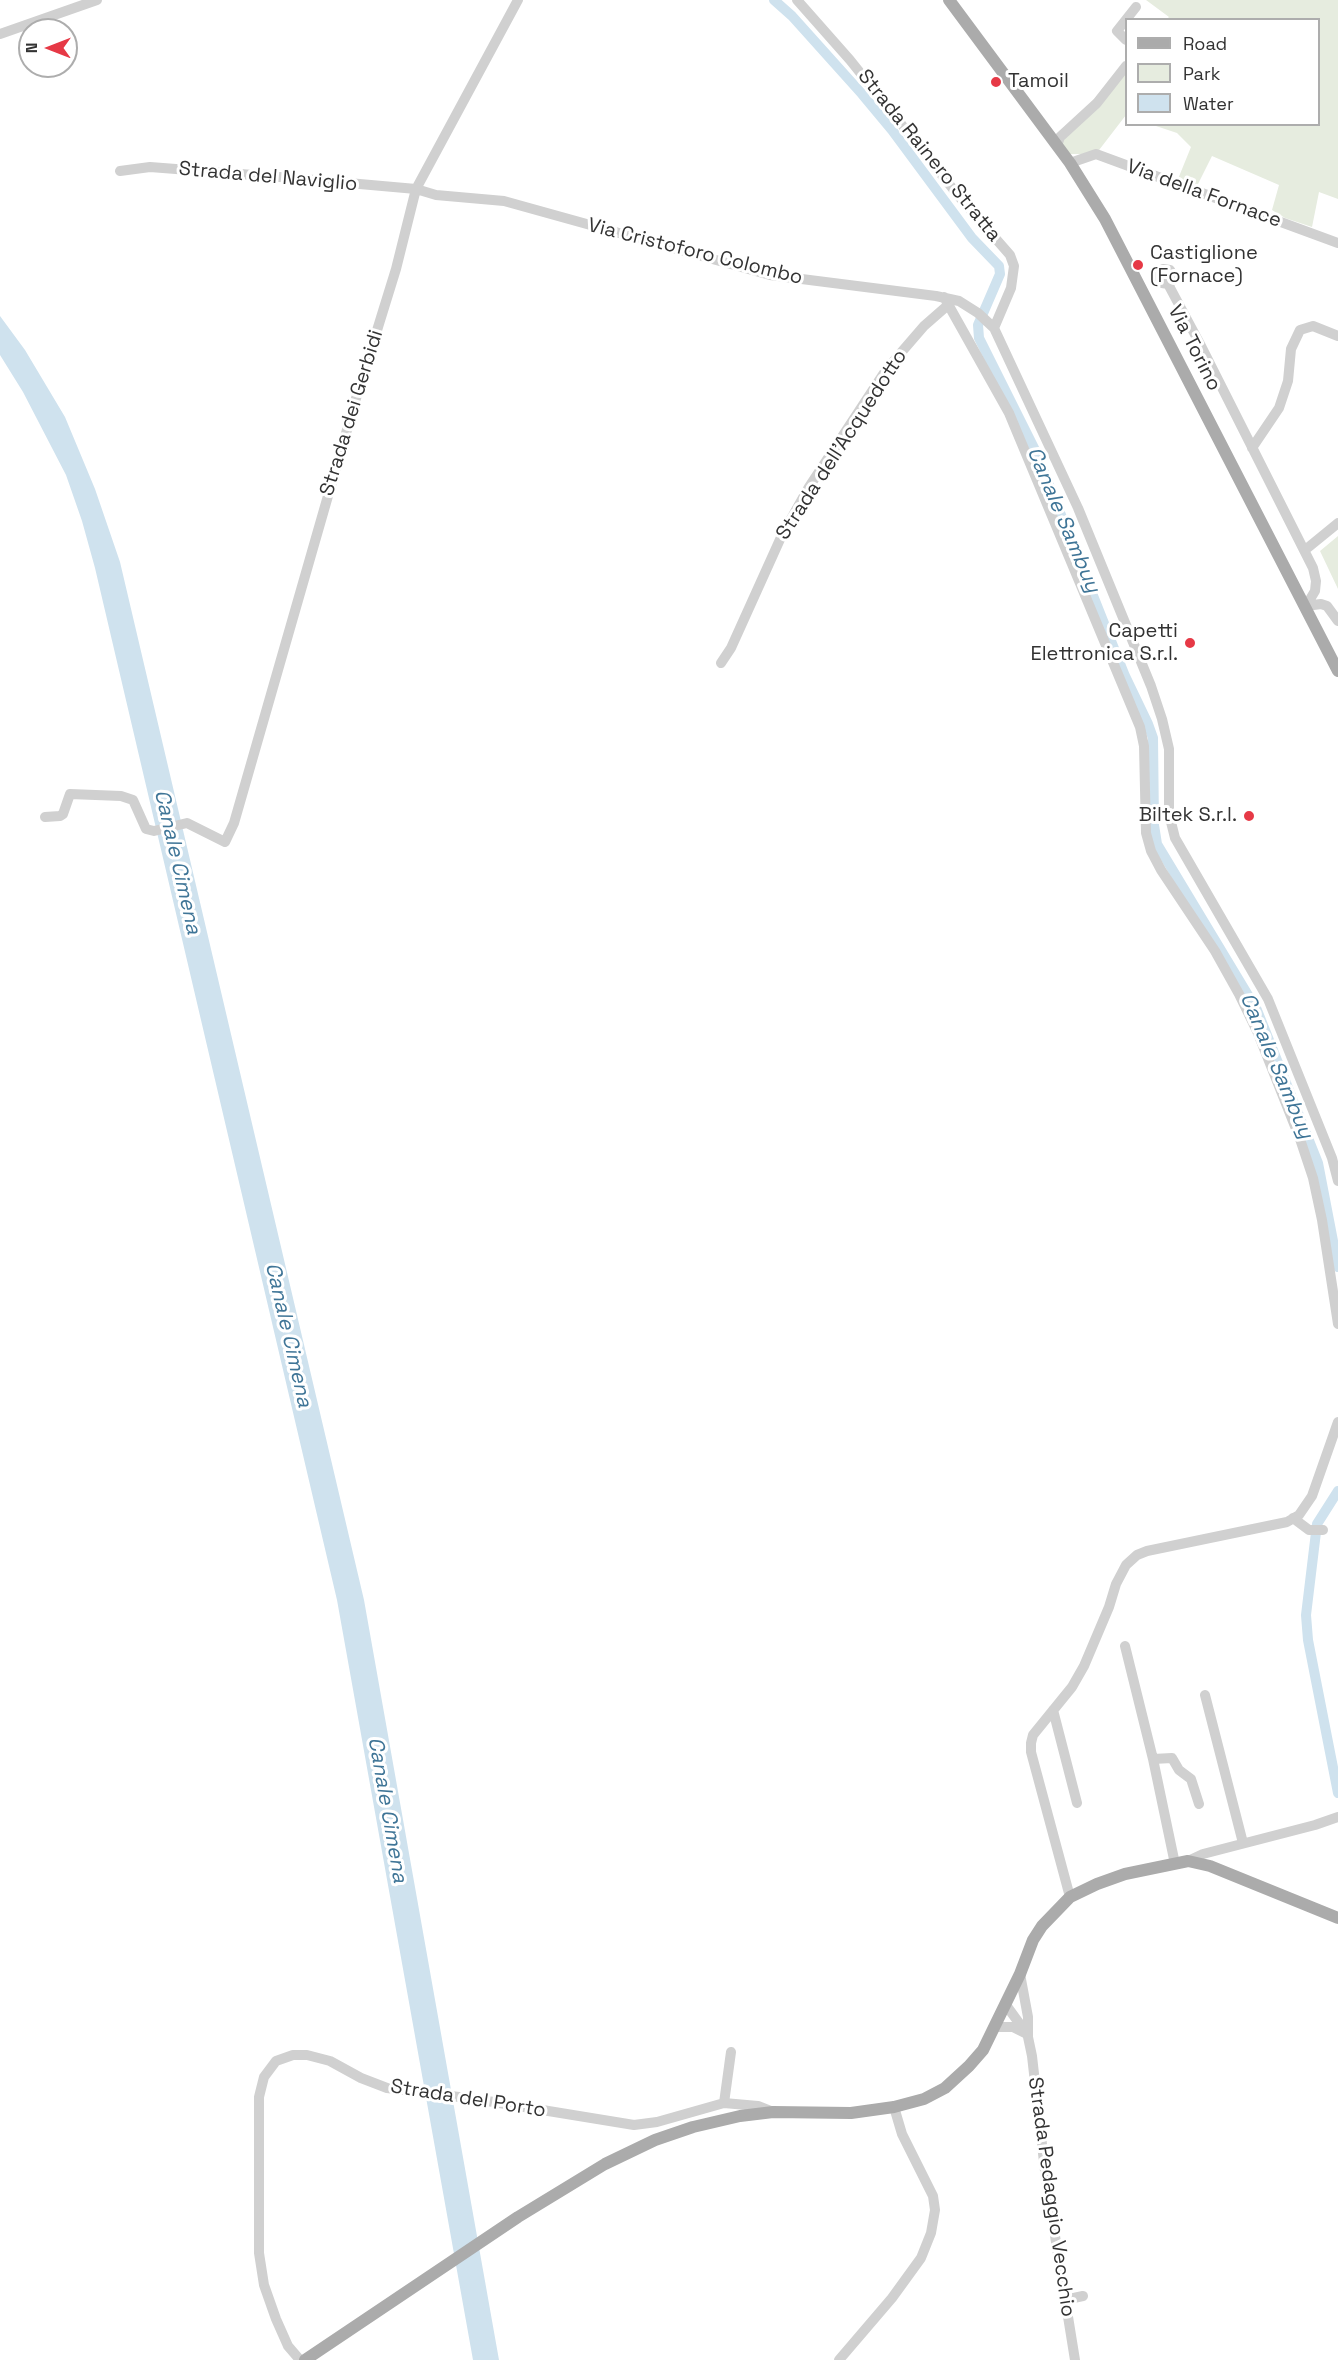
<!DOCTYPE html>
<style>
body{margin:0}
#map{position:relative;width:1338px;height:2360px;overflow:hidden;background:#fff;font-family:"Space Grotesk",sans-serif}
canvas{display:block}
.legend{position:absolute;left:1125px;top:18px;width:195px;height:108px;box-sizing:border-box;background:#fff;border:2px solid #adadad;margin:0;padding:8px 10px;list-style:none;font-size:18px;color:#333}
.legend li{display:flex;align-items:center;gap:12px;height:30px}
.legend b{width:30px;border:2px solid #adadad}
.north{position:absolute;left:18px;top:18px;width:60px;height:60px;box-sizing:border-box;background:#fff;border:2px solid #adadad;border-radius:50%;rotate:270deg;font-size:16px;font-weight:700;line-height:24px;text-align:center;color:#333}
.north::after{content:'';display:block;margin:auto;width:21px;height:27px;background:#e63946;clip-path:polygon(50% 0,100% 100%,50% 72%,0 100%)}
</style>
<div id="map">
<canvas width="1338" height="2360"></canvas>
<ul class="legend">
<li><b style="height:8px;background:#ababab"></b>Road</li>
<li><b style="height:16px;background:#e6ecdf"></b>Park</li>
<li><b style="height:16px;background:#cfe2ee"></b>Water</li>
</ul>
<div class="north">N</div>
</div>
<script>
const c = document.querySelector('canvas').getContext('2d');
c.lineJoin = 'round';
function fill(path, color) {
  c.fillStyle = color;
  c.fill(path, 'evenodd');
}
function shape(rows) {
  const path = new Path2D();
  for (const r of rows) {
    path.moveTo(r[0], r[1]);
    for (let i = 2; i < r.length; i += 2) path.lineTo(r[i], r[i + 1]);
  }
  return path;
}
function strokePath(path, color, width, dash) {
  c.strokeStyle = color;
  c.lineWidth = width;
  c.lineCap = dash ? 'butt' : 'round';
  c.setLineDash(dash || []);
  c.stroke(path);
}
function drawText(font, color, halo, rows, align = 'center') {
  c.font = font + ' "Space Grotesk",sans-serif';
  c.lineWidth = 6;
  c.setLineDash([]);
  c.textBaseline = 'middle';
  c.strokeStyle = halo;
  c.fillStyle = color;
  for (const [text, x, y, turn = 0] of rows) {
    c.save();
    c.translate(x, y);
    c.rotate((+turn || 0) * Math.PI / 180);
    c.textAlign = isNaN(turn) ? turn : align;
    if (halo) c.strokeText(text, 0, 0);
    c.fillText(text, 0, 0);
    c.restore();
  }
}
fill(shape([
 [1146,0,1338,0,1338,199,1319,192,1312,227,1285,218,1272,210,1279,185,1212,156,1197,186,1178,179,1191,147,1177,133,1153,125,1318,124,1318,20,1167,19,1169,17],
 [1126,64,1126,115,1096,154,1064,154,1060,137],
 [1338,536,1338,589,1320,551]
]), '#e6ecdf');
fill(shape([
 [0,316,25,350,65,417,95,489,120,562,364,1600,499,2360,473,2360,337,1600,95,568,82,521,66,475,23,392,0,355]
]), '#cfe2ee');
strokePath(shape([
 [774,0,792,16,862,94,892,130,972,238,999,266,1000,274,978,325,979,338,1036,452,1125,676,1148,724,1153,738,1154,825,1157,844,1257,1010,1318,1163,1338,1267],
 [1338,1491,1317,1524,1306,1615,1308,1640,1338,1793]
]), '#cfe2ee', 10);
strokePath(shape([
 [797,0,850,60,961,199,1010,255,1014,266,1011,288,994,328],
 [0,34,97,0],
 [1126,40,1117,31,1136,7],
 [1057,146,1060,137,1097,103,1126,66],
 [1070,163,1096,154,1338,243],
 [120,171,150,167,292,178,416,189,436,195,504,201,770,275,936,296,959,301,978,313,994,328,1078,508,1151,686,1162,719,1169,749,1169,814,1175,838,1268,999,1332,1158,1338,1181],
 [1168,284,1172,281,1173,275,1170,270,1163,269,1159,274,1159,279,1162,283,1168,284,1200,344,1313,568,1316,581,1315,591,1306,606],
 [944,297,1009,413,1140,727,1144,746,1146,833,1151,851,1161,870,1215,951,1239,994,1257,1031,1300,1139,1313,1178,1322,1220,1338,1324],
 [1252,448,1279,408,1288,381,1291,349,1300,330,1313,326,1338,336],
 [1305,550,1338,523],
 [1306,606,1321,604,1327,606,1338,621],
 [721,663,731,648,782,535,809,487,886,370,924,326,948,305],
 [45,817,60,816,63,814,70,794,121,796,133,800,146,829,154,831,187,823,225,842,234,823,357,395,396,269,416,189,518,0],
 [1293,1518,1309,1530,1323,1530],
 [1125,1646,1153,1759],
 [1205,1695,1243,1843],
 [1053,1710,1077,1803],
 [1188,1861,1203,1854,1315,1825,1338,1817],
 [1175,1864,1153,1759,1172,1758,1179,1770,1191,1779,1199,1804],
 [1070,1897,1031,1752,1031,1743,1033,1735,1072,1687,1084,1666,1109,1607,1116,1584,1126,1565,1137,1555,1147,1551,1287,1522,1299,1515,1312,1496,1338,1422],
 [1020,1974,1028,2017,1028,2037,1032,2056,1046,2180,1075,2360],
 [1006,2005,1027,2034],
 [996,2027,1013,2027,1027,2034],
 [724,2103,731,2052],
 [1064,2300,1083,2296],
 [300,2360,288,2346,276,2319,264,2285,259,2253,259,2097,264,2077,276,2061,293,2055,307,2055,330,2061,361,2078,387,2088,475,2099,634,2125,657,2122,724,2103,758,2106,773,2112],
 [839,2360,892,2298,921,2258,931,2233,935,2210,933,2196,902,2134,894,2107]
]), '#d0d0d0', 10);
strokePath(shape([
 [949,0,1070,163,1105,219,1338,671],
 [305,2360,518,2217,605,2164,655,2140,693,2127,740,2116,773,2112,851,2113,894,2107,924,2099,945,2088,969,2066,983,2050,1020,1974,1033,1940,1042,1926,1070,1897,1097,1884,1125,1874,1188,1861,1210,1866,1338,1918]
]), '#ababab', 12);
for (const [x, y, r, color] of [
 [996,82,6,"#e63946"],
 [1138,265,6,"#e63946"],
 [1190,643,6,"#e63946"],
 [1249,816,6,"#e63946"]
]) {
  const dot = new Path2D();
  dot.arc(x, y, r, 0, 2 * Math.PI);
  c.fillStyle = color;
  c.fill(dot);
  strokePath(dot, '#fff', 2);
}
drawText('20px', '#333', '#fff', [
 ["Tamoil",1008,82],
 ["Castiglione",1150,254],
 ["(Fornace)",1150,277],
 ["Capetti",1178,632,"right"],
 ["Elettronica S.r.l.",1178,655,"right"],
 ["Biltek S.r.l.",1237,816,"right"]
], 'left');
drawText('20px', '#333', '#fff', [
 ["Strada Rainero Stratta",929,156,51],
 ["Strada del Naviglio",268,177,5],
 ["Via della Fornace",1204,194,20],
 ["Via Cristoforo Colombo",695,252,14],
 ["Via Torino",1194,348,63],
 ["Strada dei Gerbidi",352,413,-73],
 ["Strada dell'Acquedotto",842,445,-57],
 ["Strada del Porto",468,2099,9],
 ["Strada Pedaggio Vecchio",1051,2197,82]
]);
drawText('italic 21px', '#3f7597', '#fff', [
 ["Canale Sambuy",1063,520,67],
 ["Canale Cimena",177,862,77],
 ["Canale Sambuy",1276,1066,67],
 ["Canale Cimena",288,1335,77],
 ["Canale Cimena",387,1810,80]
]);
</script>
